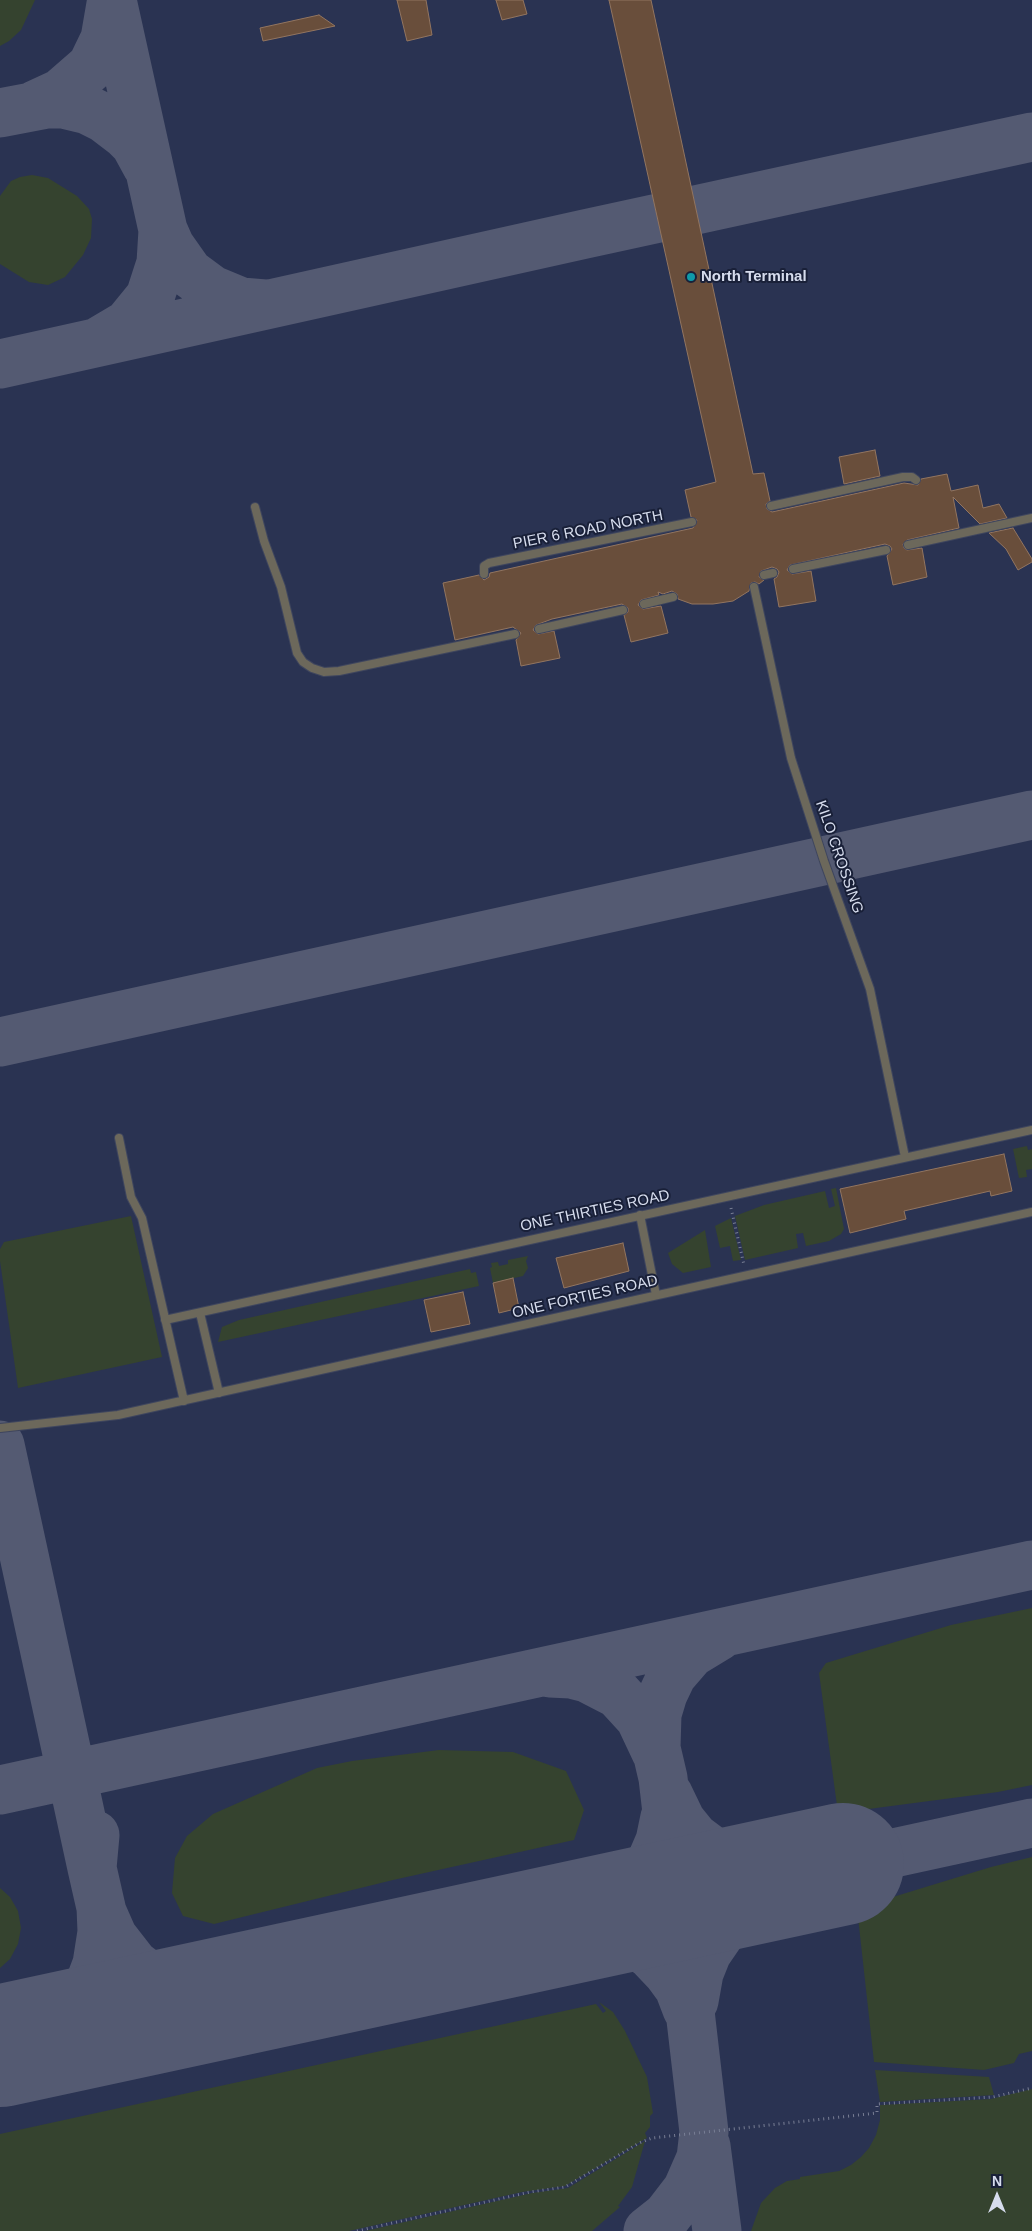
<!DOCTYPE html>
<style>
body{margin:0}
#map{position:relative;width:1032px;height:2231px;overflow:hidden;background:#222943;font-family:Helvetica,sans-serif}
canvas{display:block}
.north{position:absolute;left:972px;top:2171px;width:50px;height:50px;-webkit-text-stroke:4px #192038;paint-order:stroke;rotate:0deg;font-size:14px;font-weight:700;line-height:20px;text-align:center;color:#d6dced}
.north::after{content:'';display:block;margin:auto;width:18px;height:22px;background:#d6dced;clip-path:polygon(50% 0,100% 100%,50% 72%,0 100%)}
</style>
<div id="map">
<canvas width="1032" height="2231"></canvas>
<div class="north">N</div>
</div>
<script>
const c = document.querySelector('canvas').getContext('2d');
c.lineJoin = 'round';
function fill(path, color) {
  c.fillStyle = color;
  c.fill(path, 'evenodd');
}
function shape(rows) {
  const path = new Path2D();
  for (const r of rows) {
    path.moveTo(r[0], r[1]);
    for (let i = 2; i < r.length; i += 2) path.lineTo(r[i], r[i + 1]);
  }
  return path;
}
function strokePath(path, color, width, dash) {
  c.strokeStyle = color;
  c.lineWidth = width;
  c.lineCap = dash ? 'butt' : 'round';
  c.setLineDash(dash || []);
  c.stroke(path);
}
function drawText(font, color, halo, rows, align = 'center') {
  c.font = font + ' Helvetica,sans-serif';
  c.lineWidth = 4;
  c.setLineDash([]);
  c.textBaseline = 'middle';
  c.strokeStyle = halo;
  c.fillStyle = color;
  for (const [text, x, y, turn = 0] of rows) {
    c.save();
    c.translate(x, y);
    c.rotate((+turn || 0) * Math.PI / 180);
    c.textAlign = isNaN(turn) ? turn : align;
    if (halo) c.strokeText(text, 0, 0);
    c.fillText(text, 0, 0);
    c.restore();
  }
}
fill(shape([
 [0,0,1032,0,1032,2231,0,2231]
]), '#2a3352');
fill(shape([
 [0,0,35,0,21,30,9,41,0,46],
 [32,175,48,178,77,196,89,209,92,219,91,238,83,255,65,277,48,285,29,282,0,264,0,196,11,181,20,177],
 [1027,1146,1028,1150,1032,1149,1032,1169,1026,1170,1027,1177,1019,1178,1013,1149],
 [836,1188,844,1229,841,1234,829,1241,806,1246,803,1233,796,1234,798,1248,745,1260,735,1216,764,1205,825,1191,829,1208,835,1206,831,1189],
 [131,1216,162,1357,18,1388,0,1261,0,1249,4,1242],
 [731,1218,741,1260,733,1261,730,1246,720,1248,715,1226],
 [705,1230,711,1267,683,1273,672,1264,668,1253],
 [528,1256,526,1261,528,1268,523,1276,493,1283,490,1268,492,1267,491,1263,498,1262,499,1266,508,1264,508,1260],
 [470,1269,471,1273,476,1272,479,1286,218,1342,222,1327,239,1320],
 [1032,1608,1032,1785,998,1792,838,1813,819,1673,826,1663,951,1625],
 [439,1750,513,1752,566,1771,584,1810,574,1840,393,1880,214,1924,183,1916,172,1893,175,1858,187,1836,213,1814,317,1768,352,1761],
 [1032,1857,1032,2051,1019,2054,1014,2063,984,2070,874,2062,857,1908,991,1867],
 [0,1888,10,1897,18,1911,21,1928,18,1944,10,1959,0,1968],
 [599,2002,613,2012,625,2031,647,2077,653,2113,650,2116,650,2127,645,2133,647,2138,565,2186,522,2192,349,2231,0,2231,0,2134,596,2004,603,2013,606,2011],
 [875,2070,989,2077,994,2095,880,2102],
 [1032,2089,1032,2231,751,2231,761,2203,775,2188,787,2181,800,2179,800,2177,839,2171,851,2165,861,2157,869,2148,876,2135,880,2120,880,2105,991,2099],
 [645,2141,632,2187,618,2206,620,2207,592,2231,365,2231,532,2193,568,2188]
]), '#35432f');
strokePath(shape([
 [112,0,163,230,170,246,189,273,212,290,241,302,265,304],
 [35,105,61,93,92,66,105,39,111,4],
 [0,113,47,104,63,104,88,110,104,118,125,134,135,144,147,166],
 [101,340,128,324,150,297,161,263,163,230],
 [0,364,585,234,1032,137],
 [0,1042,1032,815],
 [0,1445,92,1868],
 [550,1673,571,1674,587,1678,618,1694,640,1718,656,1752],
 [0,1790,1032,1565],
 [668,1794,681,1821,694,1837,726,1861,761,1873,804,1871],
 [95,1835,92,1868,102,1912,113,1937,134,1964,158,1982,193,1995,211,1998,251,1992],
 [843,1864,1032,1823],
 [560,1927,583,1926,599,1929,634,1943,650,1954,668,1973,679,1988,687,2009],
 [546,1928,591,1917,610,1907,626,1895,639,1882,651,1862,660,1841,665,1817],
 [694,2001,699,1973,707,1953,731,1918,763,1891,787,1879,811,1871],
 [0,2046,47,2030,62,2019,78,2001,91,1980,97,1964,102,1932,101,1907],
 [706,2146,717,2231],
 [648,2231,667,2216,687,2190,701,2158,704,2132,663,1778,656,1748,657,1714,663,1694,672,1675,691,1653,719,1636]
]), '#545a72', 49);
strokePath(shape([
 [0,2046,843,1864]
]), '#545a72', 122);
const building = shape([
 [397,0,426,0,432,35,407,41,397,0],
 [496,0,523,0,527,14,502,20,496,0],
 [609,0,651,0,753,474,764,473,770,501,766,504,767,509,772,512,904,483,918,485,921,479,947,474,951,491,978,485,983,508,999,504,1007,518,980,524,953,497,959,528,907,540,903,544,904,548,907,550,922,548,927,577,893,585,887,556,892,549,890,546,885,544,790,565,787,570,792,574,811,571,816,601,779,607,774,579,777,577,779,572,777,569,772,567,761,571,759,577,764,580,759,584,755,582,751,583,749,591,733,601,713,604,692,604,678,599,677,594,672,591,663,594,658,592,659,595,641,600,638,605,643,609,661,606,668,633,631,642,624,615,628,612,628,608,622,604,552,619,536,625,533,630,538,634,554,631,560,658,521,666,516,640,521,633,513,627,455,640,443,583,479,575,484,580,489,577,490,573,693,528,697,520,691,517,685,490,716,482,609,0],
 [319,15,335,26,263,41,260,28,319,15],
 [875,450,880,476,844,484,839,457,875,450],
 [1013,528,1032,559,1032,562,1018,570,1006,549,989,533,1013,528],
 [1004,1154,1012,1191,991,1196,990,1191,904,1211,906,1219,850,1233,840,1189,1004,1154],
 [623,1243,629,1271,564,1288,556,1258,623,1243],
 [513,1278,519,1308,499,1313,493,1283,513,1278],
 [463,1292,470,1324,431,1332,424,1300,463,1292]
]);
fill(building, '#694e3b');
strokePath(building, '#927560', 1);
const service = shape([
 [771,506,903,477,912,477,916,480],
 [255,507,264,541,281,587,297,653,303,662,312,668,324,672,339,671,515,634],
 [908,545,1032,518],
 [793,569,886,550],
 [484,574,484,566,489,563,692,522],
 [764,575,773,573],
 [754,587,791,758,824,861,870,989,905,1157],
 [644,604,673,597],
 [539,629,623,610],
 [119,1138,131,1197,142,1218,184,1401],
 [640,1215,656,1295],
 [200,1313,219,1393],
 [165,1320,1032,1130],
 [0,1428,118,1415,1032,1212]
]);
strokePath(service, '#3f465e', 10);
strokePath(shape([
 [731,1208,744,1265],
 [357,2231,530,2192,565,2187,639,2143,652,2138,877,2113,877,2104,993,2097,1032,2088]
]), '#787e94', 3, [1, 4]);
strokePath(service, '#6c685b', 8);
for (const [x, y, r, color] of [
 [691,277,5,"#0f9aa8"]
]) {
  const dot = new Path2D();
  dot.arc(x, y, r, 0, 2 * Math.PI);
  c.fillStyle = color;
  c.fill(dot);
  strokePath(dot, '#192038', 2);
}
drawText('bold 15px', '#d6dced', '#192038', [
 ["North Terminal",701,277]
], 'left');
drawText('15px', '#d6dced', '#192038', [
 ["PIER 6 ROAD NORTH",588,530,-11],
 ["KILO CROSSING",839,857,71],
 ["ONE THIRTIES ROAD",595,1211,-12],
 ["ONE FORTIES ROAD",585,1297,-13]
]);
</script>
